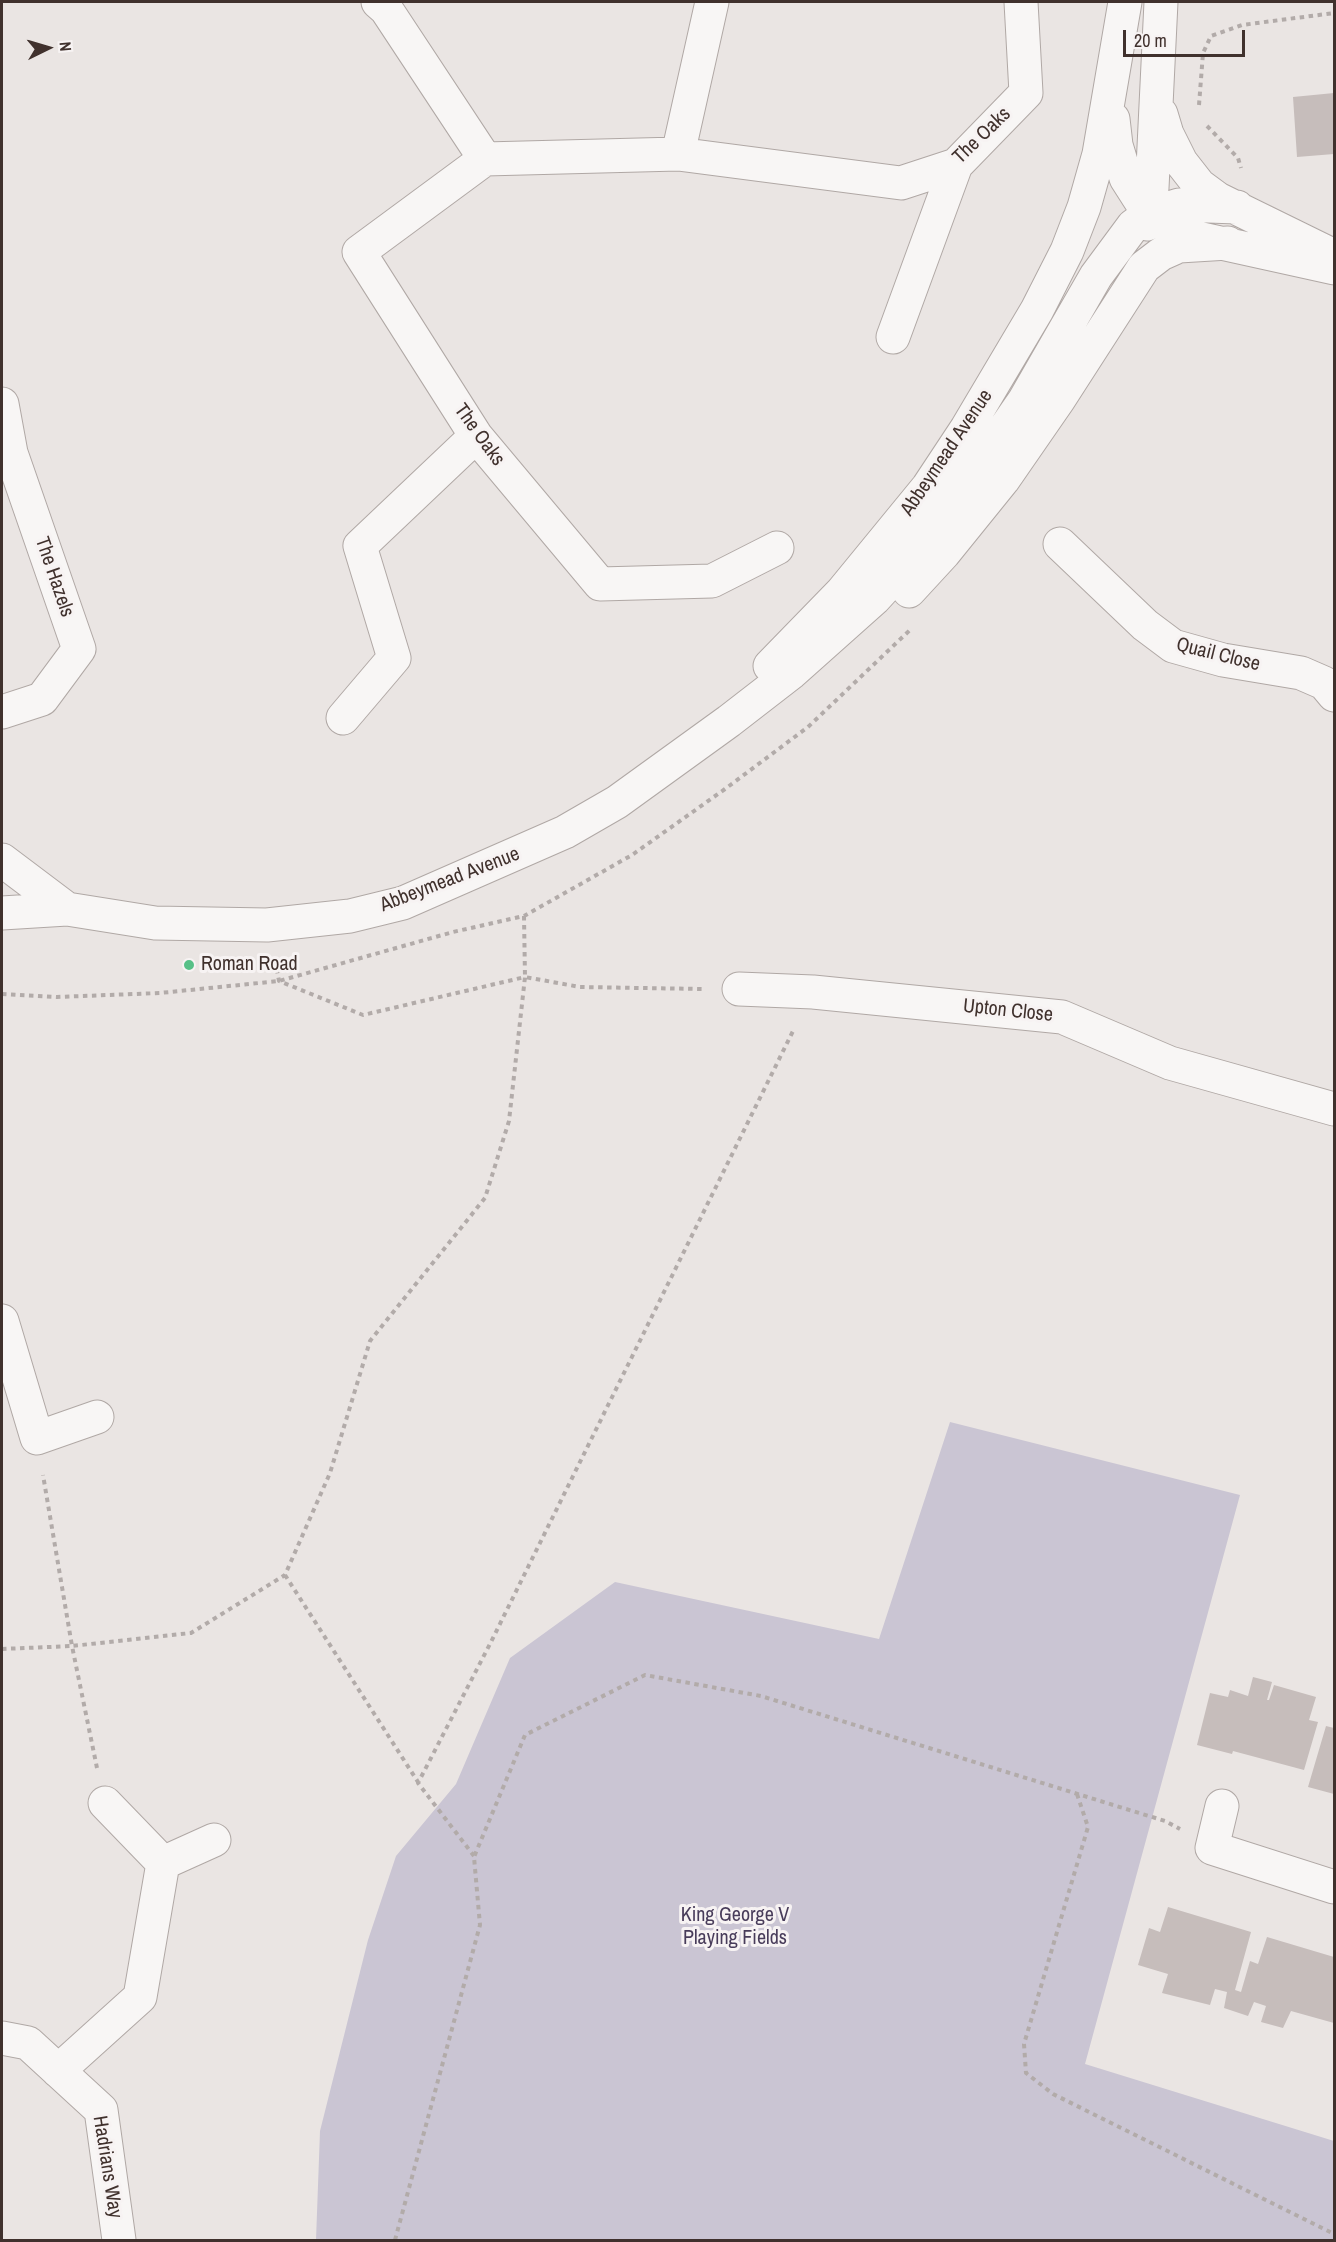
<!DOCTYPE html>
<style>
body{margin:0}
#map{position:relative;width:1336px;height:2242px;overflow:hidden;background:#eae5e3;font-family:"Archivo Narrow",sans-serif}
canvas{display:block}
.frame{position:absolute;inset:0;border:3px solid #40312d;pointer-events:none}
.north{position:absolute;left:18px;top:18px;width:60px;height:60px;-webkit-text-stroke:4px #f7f3f3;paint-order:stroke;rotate:85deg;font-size:16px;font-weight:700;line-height:24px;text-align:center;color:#40312d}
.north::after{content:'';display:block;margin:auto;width:21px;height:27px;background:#40312d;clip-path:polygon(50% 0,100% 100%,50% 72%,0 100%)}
.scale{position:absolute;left:1123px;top:30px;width:122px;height:27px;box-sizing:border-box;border:3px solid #40312d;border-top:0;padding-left:8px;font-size:18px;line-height:21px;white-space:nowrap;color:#40312d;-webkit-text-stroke:4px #f7f3f3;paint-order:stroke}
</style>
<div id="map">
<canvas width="1336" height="2242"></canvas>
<div class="frame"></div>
<div class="north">N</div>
<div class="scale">20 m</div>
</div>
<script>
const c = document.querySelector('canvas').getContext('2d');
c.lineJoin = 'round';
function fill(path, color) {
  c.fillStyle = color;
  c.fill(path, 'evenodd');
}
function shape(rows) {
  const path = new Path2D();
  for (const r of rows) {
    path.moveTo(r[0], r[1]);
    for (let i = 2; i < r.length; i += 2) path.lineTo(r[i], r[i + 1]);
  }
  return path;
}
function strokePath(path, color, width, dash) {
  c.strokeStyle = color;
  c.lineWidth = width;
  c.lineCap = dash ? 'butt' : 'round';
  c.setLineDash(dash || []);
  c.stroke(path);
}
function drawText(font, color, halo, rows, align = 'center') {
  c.font = font + ' "Archivo Narrow",sans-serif';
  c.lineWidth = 6;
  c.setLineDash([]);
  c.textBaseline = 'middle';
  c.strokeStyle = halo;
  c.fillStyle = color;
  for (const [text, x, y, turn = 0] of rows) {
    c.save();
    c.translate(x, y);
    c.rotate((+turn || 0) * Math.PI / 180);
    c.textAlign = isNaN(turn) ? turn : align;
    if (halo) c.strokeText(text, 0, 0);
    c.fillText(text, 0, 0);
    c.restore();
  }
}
fill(shape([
 [950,1422,1240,1495,1085,2064,1334,2141,1334,2240,316,2240,320,2131,368,1940,396,1856,456,1784,510,1658,615,1582,879,1639]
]), '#cac5d3');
fill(shape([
 [1334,93,1334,154,1297,157,1293,97],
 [1253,1677,1272,1682,1267,1700,1269,1700,1274,1685,1316,1697,1309,1720,1318,1722,1304,1770,1233,1751,1232,1754,1197,1745,1210,1693,1228,1697,1230,1690,1248,1696],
 [1326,1726,1334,1728,1334,1794,1308,1787],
 [1168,1907,1251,1932,1235,1990,1241,1992,1250,1961,1258,1964,1267,1937,1334,1957,1334,2023,1291,2011,1283,2028,1261,2022,1266,2006,1254,2002,1248,2016,1224,2008,1227,1992,1215,1989,1210,2005,1162,1993,1168,1974,1138,1965,1149,1928,1160,1932]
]), '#c6bdbb');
const minor = shape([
 [378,2,386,9,485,159,678,154,901,183,956,165,1026,93,1021,2],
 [1161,114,1167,134,1181,162,1199,185,1218,199,1328,253],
 [1113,119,1116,145,1126,178,1149,214,1165,225,1198,238,1334,268],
 [678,154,712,2],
 [485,159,359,252,476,436,600,584,712,581,777,548],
 [1147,224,1152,188,1161,2],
 [893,337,956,165],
 [2,404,11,453,79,649,42,699,2,712],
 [1060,544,1145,625,1173,646,1223,660,1301,673,1324,683,1334,695],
 [909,591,944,553,1003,480,1059,399,1144,267,1161,254,1179,246,1228,243],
 [770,666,842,592,928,487,967,428,1037,310,1067,251,1084,207,1099,154,1125,2],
 [343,718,394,658,360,546,476,436],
 [2,860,67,909],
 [2,913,67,909,155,923,267,925,350,916,403,903,565,832,617,802,729,721,791,673,874,599,906,564,963,489,1024,401,1096,276,1133,226,1149,214,1179,205,1237,207],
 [739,989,813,992,1062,1017,1170,1063,1334,1109],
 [2,1321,37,1438,97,1417],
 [1222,1806,1212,1848,1334,1887],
 [163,1863,214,1840],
 [2,2038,28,2043,101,2110,119,2240],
 [58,2071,140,1997,163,1863,105,1803]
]);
strokePath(minor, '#b0a8a5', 35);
strokePath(shape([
 [1199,105,1203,53,1211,36,1242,25,1334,13],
 [1207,126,1238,158,1241,168],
 [524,916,525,977,580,987,702,989],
 [2,994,57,997,160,993,279,981,453,932,524,916,632,855,725,789,808,727,911,629],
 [285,1575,418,1782],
 [2,1649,72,1646,43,1475],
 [97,1768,72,1646,191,1633,285,1575,330,1473,370,1341,485,1198,509,1121,525,977,363,1015,279,981,275,960],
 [1077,1794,1088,1827,1024,2044,1026,2073,1053,2094,1334,2234],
 [474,1856,418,1783,491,1642,794,1029],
 [395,2240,480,1925,474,1857,525,1735,645,1675,761,1696,1165,1821,1180,1829]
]), '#b2aba9', 4, [4.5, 4.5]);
strokePath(minor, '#f8f6f5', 33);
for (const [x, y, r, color] of [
 [189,965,6,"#57c087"]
]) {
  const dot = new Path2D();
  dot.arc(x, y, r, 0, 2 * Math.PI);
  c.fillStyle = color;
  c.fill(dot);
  strokePath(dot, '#f7f3f3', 2);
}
drawText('20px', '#40312d', '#f7f3f3', [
 ["The Oaks",982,136,-44],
 ["The Oaks",479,435,54],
 ["Abbeymead Avenue",947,453,-56],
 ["The Hazels",54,577,71],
 ["Quail Close",1218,655,14],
 ["Abbeymead Avenue",450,880,-21],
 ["Upton Close",1008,1011,6],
 ["Hadrians Way",107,2167,81]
]);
drawText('20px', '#40312d', '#f7f3f3', [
 ["Roman Road",201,965]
], 'left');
drawText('20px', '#483c5a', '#f7f3f3', [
 ["King George V",735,1916],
 ["Playing Fields",735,1939]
]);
</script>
